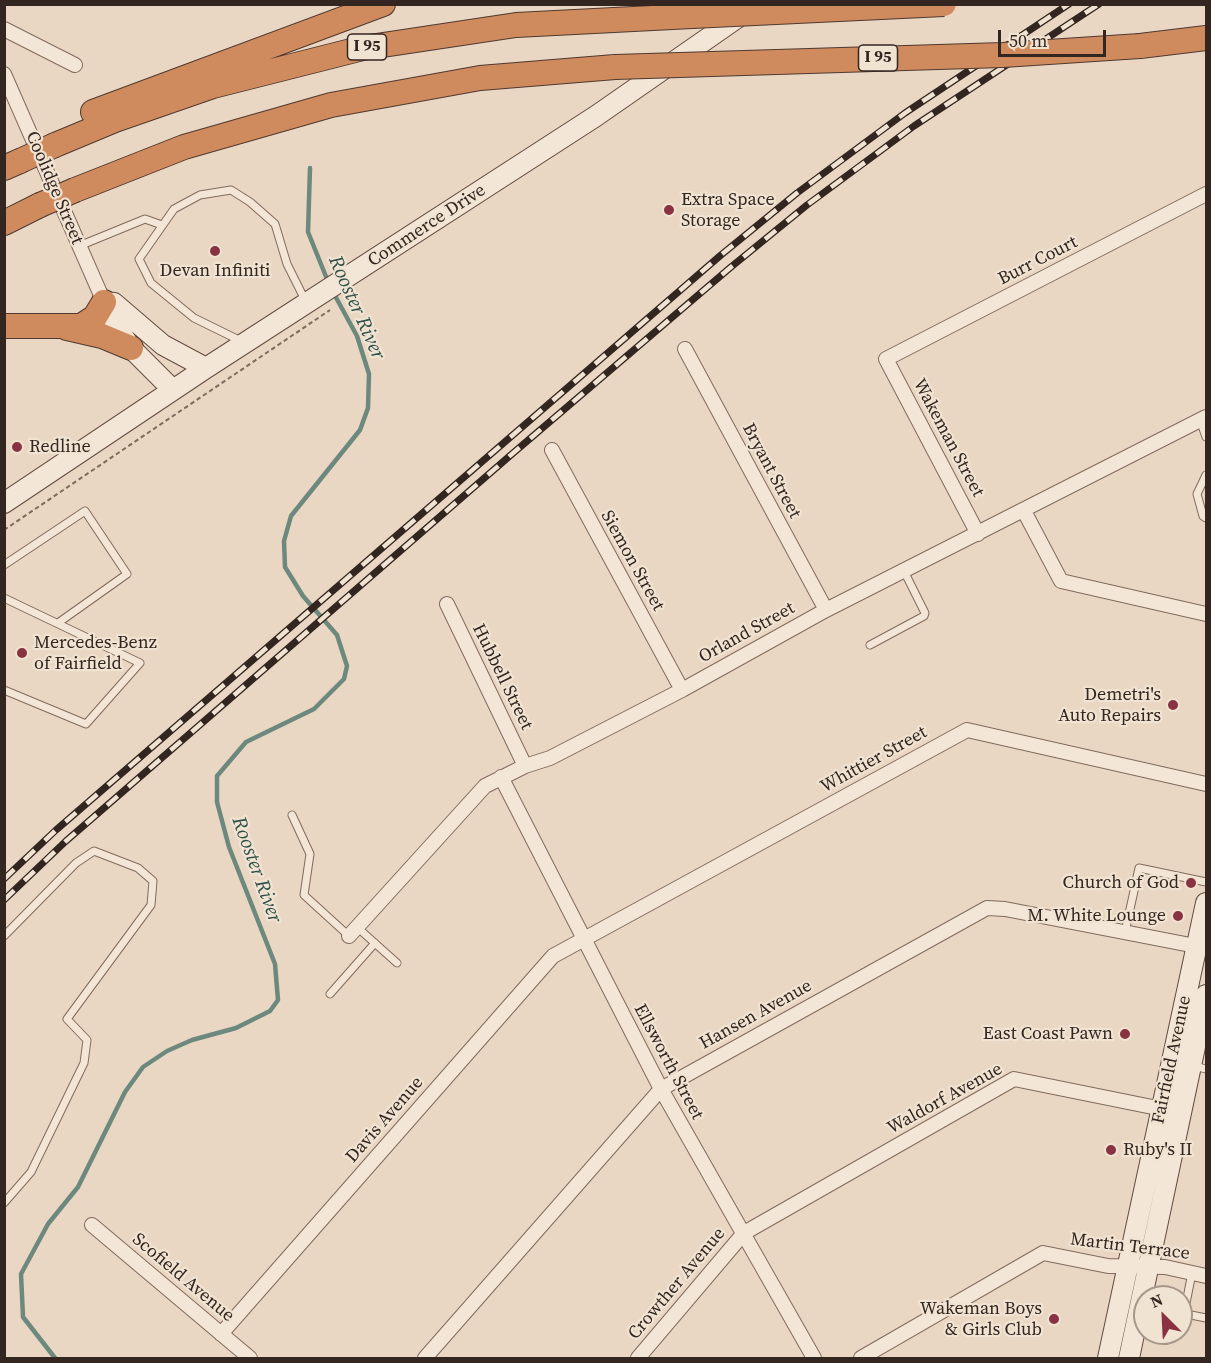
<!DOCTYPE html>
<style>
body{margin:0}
#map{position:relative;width:1211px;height:1363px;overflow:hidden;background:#e9d7c4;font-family:"Source Serif 4",serif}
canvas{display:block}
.frame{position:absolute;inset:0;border:6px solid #33251f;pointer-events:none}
.north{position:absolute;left:1133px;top:1285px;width:60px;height:60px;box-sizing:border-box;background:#f1e3d2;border:2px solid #a5978a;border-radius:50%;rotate:336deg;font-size:16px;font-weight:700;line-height:24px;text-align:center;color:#33251f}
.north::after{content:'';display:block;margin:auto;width:21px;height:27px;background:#893342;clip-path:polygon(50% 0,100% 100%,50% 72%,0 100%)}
.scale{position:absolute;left:998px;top:30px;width:108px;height:27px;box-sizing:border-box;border:3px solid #33251f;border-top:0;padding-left:8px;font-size:18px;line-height:21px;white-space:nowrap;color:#33251f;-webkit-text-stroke:4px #f1e3d2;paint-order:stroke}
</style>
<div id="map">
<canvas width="1211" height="1363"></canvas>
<div class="frame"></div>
<div class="north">N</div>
<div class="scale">50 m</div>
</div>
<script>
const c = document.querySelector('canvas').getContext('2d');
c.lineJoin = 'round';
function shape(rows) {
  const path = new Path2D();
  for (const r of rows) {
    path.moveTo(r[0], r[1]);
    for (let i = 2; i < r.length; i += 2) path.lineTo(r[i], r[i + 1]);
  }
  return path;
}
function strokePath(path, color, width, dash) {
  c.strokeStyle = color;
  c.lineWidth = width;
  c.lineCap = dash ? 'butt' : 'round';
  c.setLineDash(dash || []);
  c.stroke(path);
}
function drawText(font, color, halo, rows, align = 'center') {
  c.font = font + ' "Source Serif 4",serif';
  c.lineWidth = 4.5;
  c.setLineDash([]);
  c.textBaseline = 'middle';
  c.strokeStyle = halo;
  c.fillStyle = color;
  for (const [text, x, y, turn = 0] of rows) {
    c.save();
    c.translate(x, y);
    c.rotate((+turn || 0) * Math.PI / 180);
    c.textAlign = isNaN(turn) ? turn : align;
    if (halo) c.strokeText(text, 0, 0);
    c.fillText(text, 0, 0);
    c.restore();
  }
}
strokePath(shape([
 [310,168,308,232,329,284],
 [55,1358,23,1317,21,1274,48,1224,78,1187,125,1092,143,1067,167,1051,192,1040,236,1028,270,1011,278,1000,275,964,229,847,217,802,217,776,246,742,314,709,344,679,347,666,337,635,303,596,285,567,284,541,291,516,360,430,368,408,369,374,357,336,333,292]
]), '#6d897d', 4.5);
const lane = shape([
 [79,246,145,219,162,225],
 [241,341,194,318,151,283,139,259,174,209,200,195,231,190,250,202,275,224,287,264,306,302],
 [1200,420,1206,437],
 [1206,475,1197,494,1203,516,1206,518],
 [4,565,85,511,127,574,58,623],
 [4,598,140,663,86,724,4,690],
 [870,645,924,616,925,613,904,571],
 [292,815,310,854,304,895,349,936],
 [358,928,397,963],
 [1125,932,1139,868,1206,882],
 [4,936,76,863,94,851,138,868,153,881,151,905,67,1019,87,1040,84,1063,31,1172,4,1203],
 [330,994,375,943],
 [1194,1066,1206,1069],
 [1181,1313,1206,1318],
 [1184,1313,1192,1273]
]);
const street = shape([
 [4,29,75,65],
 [4,74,104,302],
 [685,349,826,610],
 [552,450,682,690],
 [1024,511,1061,581,1206,614],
 [978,534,886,359,1206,194],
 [447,604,525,766],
 [501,777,661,1089,814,1358],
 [349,936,485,786,525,766,550,758,682,690,826,610,1206,417],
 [92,1225,250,1358],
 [221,1334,553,956,967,730,1206,784],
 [425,1358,661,1089,987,908,1005,909,1206,948],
 [638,1358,744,1233,1014,1079,1182,1113],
 [861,1358,1043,1253,1108,1266,1165,1267,1206,1276]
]);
const secondary = shape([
 [173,390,131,348,109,316,104,302,114,303,163,345,206,368],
 [4,503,206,368,596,116,747,11],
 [1108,1358,1206,903],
 [1129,1358,1206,995]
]);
const highway = shape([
 [1140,46,1206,38],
 [93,112,383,4],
 [55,145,115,120,213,86,363,48,516,25,692,16],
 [4,168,20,161],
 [75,190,184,147,331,105,480,78,615,67],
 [4,223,40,205],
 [4,326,81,326,95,317,104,302],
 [67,328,102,336,131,348]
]);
strokePath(lane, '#816a5c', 9);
strokePath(street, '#816a5c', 16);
strokePath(secondary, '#634b3f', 22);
strokePath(highway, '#4f3930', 26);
strokePath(shape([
 [4,530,330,310]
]), '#816a5c', 2, [4.5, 3]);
strokePath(lane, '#f4e6d6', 7);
strokePath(street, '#f4e6d6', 14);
strokePath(secondary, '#f4e6d6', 20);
strokePath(highway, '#cf8a5d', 24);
const rail = shape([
 [4,879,56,830,721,255,797,193,905,113,1069,4],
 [4,900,66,841,512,454,731,267,807,205,914,126,1099,4]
]);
strokePath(rail, '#33251f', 7);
strokePath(rail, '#f1e3d2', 4.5, [14]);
const highwayBridge = shape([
 [692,16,944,4],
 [615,67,1003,55,1140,46],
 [20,161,55,145],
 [40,205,75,190]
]);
strokePath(highwayBridge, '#4f3930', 26, []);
strokePath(highwayBridge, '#cf8a5d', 24);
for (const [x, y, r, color] of [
 [669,210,6,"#893342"],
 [215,251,6,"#893342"],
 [17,447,6,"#893342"],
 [22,653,6,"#893342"],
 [1173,705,6,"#893342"],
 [1191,883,6,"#893342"],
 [1178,916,6,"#893342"],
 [1125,1034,6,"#893342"],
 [1111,1150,6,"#893342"],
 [1054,1319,6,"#893342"]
]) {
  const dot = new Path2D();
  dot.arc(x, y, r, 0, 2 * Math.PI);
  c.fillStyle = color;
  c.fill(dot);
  strokePath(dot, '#f1e3d2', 2);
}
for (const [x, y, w] of [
 [367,47,39],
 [878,58,39]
]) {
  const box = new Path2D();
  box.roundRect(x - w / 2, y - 13, w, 26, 4.5);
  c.fillStyle = '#f1e3d2';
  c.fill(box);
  strokePath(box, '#33251f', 1.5);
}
drawText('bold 16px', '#33251f', null, [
 ["I 95",367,47],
 ["I 95",878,58]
]);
drawText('18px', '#33251f', '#f1e3d2', [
 ["Coolidge Street",54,188,67],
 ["Commerce Drive",427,226,-33],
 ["Burr Court",1038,261,-27],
 ["Wakeman Street",948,438,62],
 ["Bryant Street",771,471,62],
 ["Siemon Street",632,561,61],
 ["Orland Street",747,633,-29],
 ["Hubbell Street",502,677,64],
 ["Whittier Street",874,760,-29],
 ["Hansen Avenue",756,1015,-29],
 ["Fairfield Avenue",1172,1060,-78],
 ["Ellsworth Street",668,1062,62],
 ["Waldorf Avenue",945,1099,-29],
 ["Davis Avenue",385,1120,-49],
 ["Martin Terrace",1130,1247,7],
 ["Scofield Avenue",183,1278,40],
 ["Crowther Avenue",677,1284,-50]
]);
drawText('18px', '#33251f', '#f1e3d2', [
 ["Extra Space",681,200,"left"],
 ["Storage",681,221,"left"],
 ["Devan Infiniti",215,271,"center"],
 ["Redline",29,447,"left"],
 ["Mercedes-Benz",34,643,"left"],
 ["of Fairfield",34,664,"left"],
 ["Demetri's",1161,695],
 ["Auto Repairs",1161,716],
 ["Church of God",1179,883],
 ["M. White Lounge",1166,916],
 ["East Coast Pawn",1113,1034],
 ["Ruby's II",1123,1150,"left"],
 ["Wakeman Boys",1042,1309],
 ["& Girls Club",1042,1330]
], 'right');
drawText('italic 20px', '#2f5149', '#f1e3d2', [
 ["Rooster River",356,308,66],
 ["Rooster River",256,870,70]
]);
</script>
